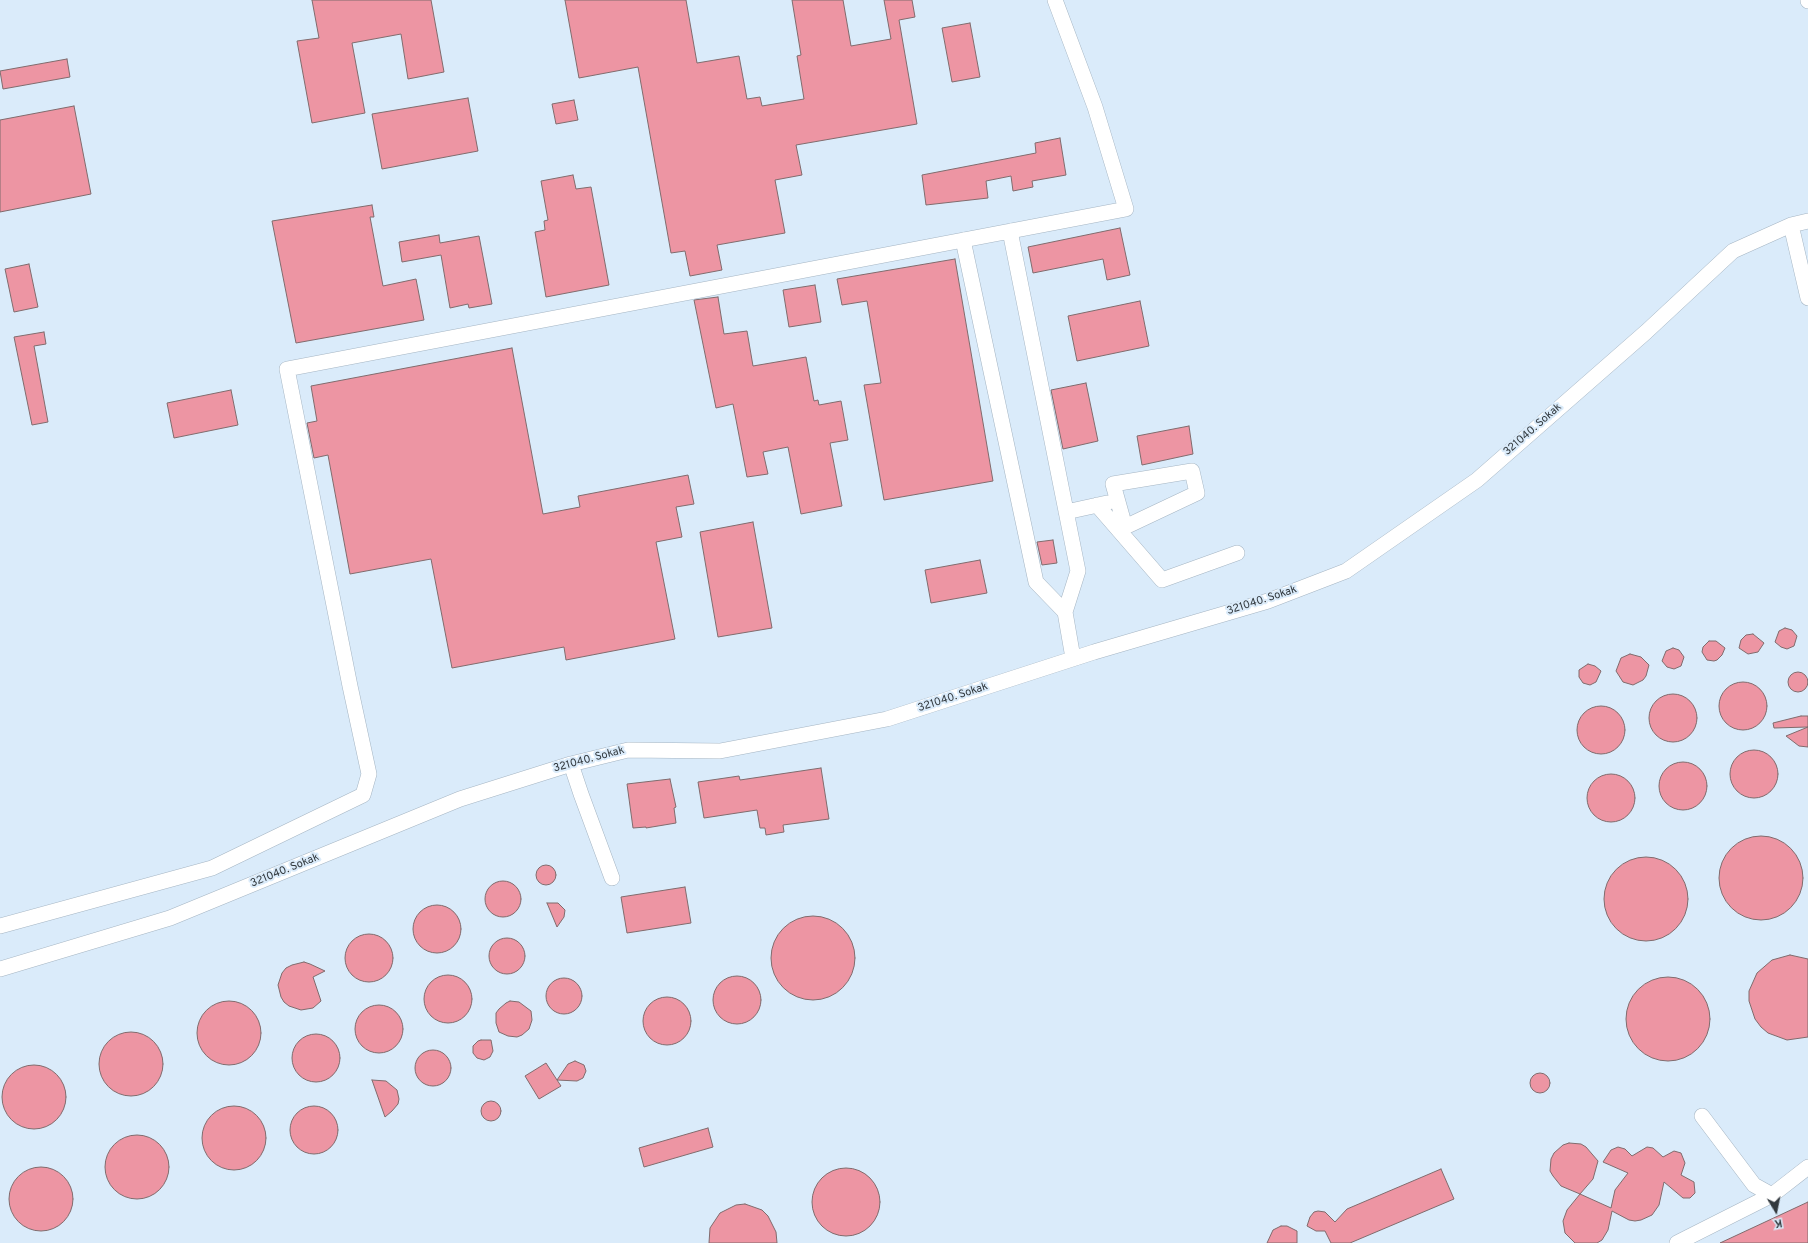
<!DOCTYPE html>
<style>
body{margin:0}
#map{position:relative;width:1808px;height:1243px;overflow:hidden;background:#daebfa;font-family:Overpass,sans-serif}
canvas{display:block}
.north{position:absolute;left:1756px;top:1191px;width:40px;height:40px;-webkit-text-stroke:3px #daebfa;paint-order:stroke;rotate:170deg;font-size:11px;font-weight:700;line-height:16px;text-align:center;color:#32393e}
.north::after{content:'';display:block;margin:auto;width:14px;height:18px;background:#32393e;clip-path:polygon(50% 0,100% 100%,50% 72%,0 100%)}
</style>
<div id="map">
<canvas width="1808" height="1243"></canvas>
<div class="north">K</div>
</div>
<script>
const c = document.querySelector('canvas').getContext('2d');
c.lineJoin = 'round';
function fill(path, color) {
  c.fillStyle = color;
  c.fill(path, 'evenodd');
}
function shape(rows) {
  const path = new Path2D();
  for (const r of rows) {
    if (r.length === 3) {
      path.moveTo(r[0] + r[2], r[1]);
      path.arc(r[0], r[1], r[2], 0, 2 * Math.PI);
      continue;
    }
    path.moveTo(r[0], r[1]);
    for (let i = 2; i < r.length; i += 2) path.lineTo(r[i], r[i + 1]);
  }
  return path;
}
function strokePath(path, color, width, dash) {
  c.strokeStyle = color;
  c.lineWidth = width;
  c.lineCap = dash ? 'butt' : 'round';
  c.setLineDash(dash || []);
  c.stroke(path);
}
function drawText(font, color, halo, rows, align = 'center') {
  c.font = font + ' Overpass,sans-serif';
  c.lineWidth = 4;
  c.setLineDash([]);
  c.textBaseline = 'middle';
  c.strokeStyle = halo;
  c.fillStyle = color;
  for (const [text, x, y, turn = 0] of rows) {
    c.save();
    c.translate(x, y);
    c.rotate((+turn || 0) * Math.PI / 180);
    c.textAlign = isNaN(turn) ? turn : align;
    if (halo) c.strokeText(text, 0, 0);
    c.fillText(text, 0, 0);
    c.restore();
  }
}
const building = shape([
 [312,0,431,0,444,72,408,79,401,34,352,43,365,113,312,123,297,41,319,38,312,0],
 [565,0,686,0,697,63,739,56,747,99,760,97,762,106,804,99,797,56,801,55,792,0,843,0,851,46,891,39,884,0,912,0,915,17,899,20,917,124,796,145,802,175,775,180,785,233,717,245,722,270,690,276,685,251,671,253,638,67,579,78,565,0],
 [970,23,980,77,952,82,942,28,970,23],
 [67,59,70,77,3,89,0,71,67,59],
 [468,98,478,151,382,169,372,114,468,98],
 [574,100,578,120,556,124,552,104,574,100],
 [74,106,91,194,0,212,0,120,74,106],
 [1060,138,1066,175,1032,181,1033,187,1013,191,1011,176,986,181,988,198,926,205,922,175,1036,153,1035,143,1060,138],
 [573,175,576,189,591,187,609,285,546,297,535,232,545,230,544,221,548,220,541,181,573,175],
 [372,205,374,217,370,217,383,286,416,279,424,320,296,343,272,221,372,205],
 [1120,228,1130,275,1107,280,1103,259,1033,273,1028,247,1120,228],
 [439,235,440,243,479,236,492,304,469,308,468,304,450,308,441,255,402,262,399,242,439,235],
 [955,259,993,481,884,500,864,385,881,383,867,301,842,305,837,279,955,259],
 [29,264,38,307,14,312,5,269,29,264],
 [815,285,821,322,789,327,783,290,815,285],
 [718,297,724,334,747,331,753,366,806,357,814,401,818,400,819,405,841,401,848,440,830,443,842,506,801,514,788,447,763,452,768,474,747,477,733,404,716,408,694,300,718,297],
 [1140,301,1149,346,1077,361,1068,316,1140,301],
 [44,332,46,344,34,346,48,422,32,425,14,337,44,332],
 [512,348,543,514,580,507,578,496,688,475,694,504,676,507,682,537,656,542,675,639,566,660,564,647,452,668,431,559,350,574,328,455,314,458,307,423,317,421,311,386,512,348],
 [1086,383,1098,441,1063,449,1051,390,1086,383],
 [231,390,238,425,174,438,167,403,231,390],
 [1189,426,1193,454,1142,465,1137,436,1189,426],
 [753,522,772,628,718,637,700,532,753,522],
 [1053,540,1057,563,1042,565,1037,542,1053,540],
 [980,560,987,593,931,603,925,570,980,560],
 [1785,628,1792,630,1797,636,1794,646,1787,649,1781,647,1775,642,1779,631,1785,628],
 [1753,634,1764,643,1758,652,1748,654,1739,648,1741,640,1746,635,1753,634],
 [1709,641,1716,641,1725,648,1722,655,1717,660,1714,661,1707,660,1702,652,1703,647,1709,641],
 [1673,648,1679,650,1684,657,1681,666,1674,669,1667,667,1662,661,1666,651,1673,648],
 [1630,654,1641,657,1649,665,1646,676,1643,680,1633,685,1623,682,1616,671,1621,658,1630,654],
 [1588,664,1595,666,1601,671,1596,682,1590,685,1583,683,1579,677,1579,670,1588,664],
 [1798,682,10],
 [1743,706,24],
 [1673,718,24],
 [1601,730,24],
 [1801,716,1808,716,1808,727,1774,728,1773,723,1801,716],
 [1808,727,1808,747,1799,746,1786,736,1808,727],
 [1754,774,24],
 [1683,786,24],
 [821,768,829,819,783,825,784,832,766,835,765,828,760,828,757,810,704,818,698,782,739,776,740,780,821,768],
 [1611,798,24],
 [670,779,676,807,674,808,676,823,646,828,646,827,633,828,627,784,670,779],
 [1761,878,42],
 [1646,899,42],
 [546,875,10],
 [503,899,18],
 [685,887,691,923,627,933,621,897,685,887],
 [547,903,558,903,565,910,564,917,557,927,547,903],
 [437,929,24],
 [813,958,42],
 [369,958,24],
 [507,956,18],
 [1790,955,1808,959,1808,1037,1787,1040,1768,1033,1761,1027,1755,1019,1749,1001,1749,991,1757,973,1772,960,1790,955],
 [304,962,310,964,325,971,313,977,321,1001,313,1008,301,1010,289,1006,284,1002,281,997,278,985,282,973,286,968,292,965,304,962],
 [448,999,24],
 [737,1000,24],
 [1668,1019,42],
 [564,996,18],
 [667,1021,24],
 [510,1001,519,1002,531,1011,532,1020,529,1029,522,1035,517,1037,508,1036,499,1032,496,1023,496,1013,499,1009,506,1003,510,1001],
 [229,1033,32],
 [379,1029,24],
 [131,1064,32],
 [316,1058,24],
 [481,1040,491,1040,493,1051,490,1057,484,1060,477,1058,473,1053,473,1046,478,1041,481,1040],
 [433,1068,18],
 [575,1061,584,1065,586,1071,583,1078,577,1081,557,1080,561,1086,539,1099,525,1076,546,1063,557,1080,568,1064,575,1061],
 [34,1097,32],
 [1540,1083,10],
 [372,1080,386,1081,397,1090,399,1099,398,1104,392,1111,385,1117,372,1080],
 [491,1111,10],
 [234,1138,32],
 [314,1130,24],
 [708,1128,713,1147,644,1167,639,1148,708,1128],
 [137,1167,32],
 [1569,1143,1581,1144,1586,1147,1598,1161,1593,1179,1580,1194,1611,1208,1615,1190,1628,1173,1603,1162,1611,1150,1618,1147,1625,1149,1632,1156,1647,1147,1653,1148,1663,1157,1674,1151,1681,1153,1685,1163,1681,1175,1694,1182,1695,1193,1690,1198,1683,1198,1664,1182,1659,1205,1652,1215,1641,1220,1635,1221,1629,1220,1612,1211,1608,1230,1602,1240,1597,1243,1575,1243,1565,1233,1563,1221,1567,1210,1580,1194,1561,1186,1553,1176,1550,1171,1551,1159,1554,1153,1563,1145,1569,1143],
 [41,1199,32],
 [846,1202,34],
 [1441,1169,1454,1199,1350,1243,1331,1243,1325,1231,1316,1231,1307,1226,1310,1217,1314,1212,1318,1211,1325,1212,1335,1222,1347,1209,1441,1169],
 [1808,1202,1808,1243,1720,1243,1808,1202],
 [745,1204,762,1210,768,1216,776,1232,777,1243,709,1243,710,1228,720,1213,736,1205,745,1204],
 [1281,1226,1287,1226,1297,1231,1297,1243,1267,1243,1273,1230,1281,1226]
]);
fill(building, '#ed95a3');
strokePath(building, '#806b6d', 1);
const minor = shape([
 [1808,0,1808,1],
 [1791,225,1808,298],
 [1010,231,1078,571,1065,612,1073,658],
 [963,240,1036,582,1065,612],
 [1192,471,1197,493,1125,527,1113,484,1192,471],
 [1097,505,1162,580,1237,553],
 [1066,512,1107,503],
 [571,764,581,794,612,878],
 [0,926,212,868,363,795,369,774,350,686,287,369,1126,209,1095,107,1055,0],
 [0,969,170,918,460,799,571,764,628,750,720,751,887,719,1094,652,1268,601,1346,571,1477,480,1646,332,1733,251,1791,225,1808,221],
 [1702,1116,1754,1185,1772,1195],
 [1677,1243,1772,1195,1808,1167]
]);
strokePath(minor, '#a5b5c3', 16);
strokePath(minor, '#fff', 15);
drawText('11px', '#32393e', '#daebfa', [
 ["321040. Sokak",1533,430,-41],
 ["321040. Sokak",1262,601,-18],
 ["321040. Sokak",953,698,-18],
 ["321040. Sokak",589,760,-15],
 ["321040. Sokak",285,871,-22]
]);
</script>
